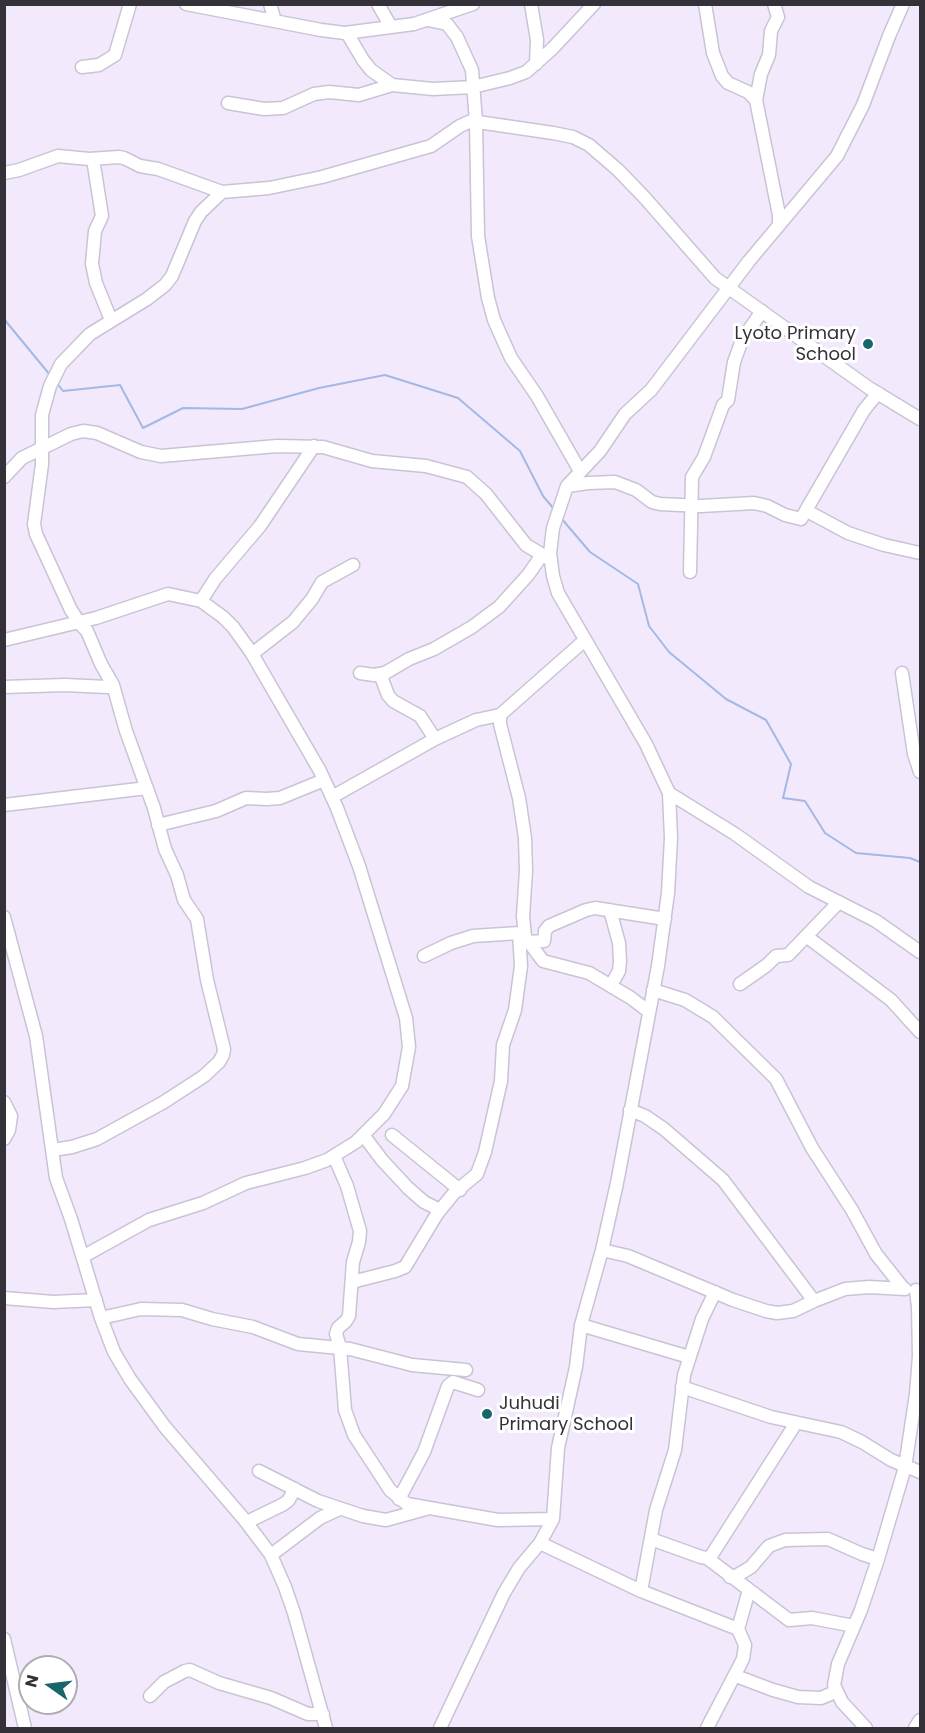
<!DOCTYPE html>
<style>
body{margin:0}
#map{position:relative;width:925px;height:1733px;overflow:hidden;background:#f2eafc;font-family:Poppins,sans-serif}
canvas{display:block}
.frame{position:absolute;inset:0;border:6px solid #343138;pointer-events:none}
.north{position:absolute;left:18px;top:1655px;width:60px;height:60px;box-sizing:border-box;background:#fff;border:2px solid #aeadaf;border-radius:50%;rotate:284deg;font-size:16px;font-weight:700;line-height:24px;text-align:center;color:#343138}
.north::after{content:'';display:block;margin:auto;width:21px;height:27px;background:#18666d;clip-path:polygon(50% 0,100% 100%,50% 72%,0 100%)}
</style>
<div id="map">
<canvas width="925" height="1733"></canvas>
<div class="frame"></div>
<div class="north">N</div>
</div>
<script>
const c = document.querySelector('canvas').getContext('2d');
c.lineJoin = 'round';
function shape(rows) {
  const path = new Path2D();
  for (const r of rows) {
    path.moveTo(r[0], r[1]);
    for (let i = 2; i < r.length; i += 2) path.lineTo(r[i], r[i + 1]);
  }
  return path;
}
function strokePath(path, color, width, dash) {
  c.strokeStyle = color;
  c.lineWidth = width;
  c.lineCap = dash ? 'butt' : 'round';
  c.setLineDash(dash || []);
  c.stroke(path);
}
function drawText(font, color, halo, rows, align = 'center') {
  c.font = font + ' Poppins,sans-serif';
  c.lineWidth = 6;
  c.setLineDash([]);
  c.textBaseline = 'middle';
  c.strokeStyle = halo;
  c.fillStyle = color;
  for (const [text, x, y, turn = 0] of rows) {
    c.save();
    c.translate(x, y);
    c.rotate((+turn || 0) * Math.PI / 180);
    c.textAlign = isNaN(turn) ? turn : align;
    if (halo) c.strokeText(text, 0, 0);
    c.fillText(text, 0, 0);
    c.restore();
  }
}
strokePath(shape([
 [4,319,50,375],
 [56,382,63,391,120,385,143,428,183,408,242,409,319,388,385,375,458,398,520,451,543,496,554,509],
 [561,518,590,552,638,584,649,626,669,652,726,699,766,720,791,764,783,798,805,801,825,833,856,853,910,858,920,862]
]), '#a3b8e5', 2);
const minor = shape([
 [186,4,321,30,345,33,414,24,473,4],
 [270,4,275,21],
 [378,4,391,27],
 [531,4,537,40,536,64],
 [705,4,713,53,722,76,728,83,748,92,756,100,779,215,779,223],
 [428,20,447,24,457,37,472,70,476,122,478,236,488,298,494,320,511,358,537,396,580,471],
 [347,33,363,60,371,70,392,85,433,89,473,87,510,78,526,72,552,49,594,4],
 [82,67,99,65,115,55,130,4],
 [756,100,761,74,769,55,771,31,778,17,774,4],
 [228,103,264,109,283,108,314,94,329,92,359,95,392,85],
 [93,159,102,216,95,231,92,264,96,283,111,320],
 [4,173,19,170,58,156,89,159,119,157,124,158,140,166,158,169,222,192],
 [4,477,22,458,71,434,83,431,97,433,141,452,161,456,277,446,323,447,372,461,426,466,467,477,486,494,526,545,551,560],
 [567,486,588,483,615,482,636,490,652,502,660,504,701,506,754,503,767,506,785,515,801,519,864,410,878,393],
 [807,511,848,533,884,545,920,553],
 [690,572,692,477,704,457,723,405,728,400,734,362,742,340,762,311],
 [201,601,215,579,260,526,314,446],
 [79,622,71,610,36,534,34,524,42,464,42,415,50,386,61,364,90,334,147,299,165,285,172,276,195,221,201,212,222,192,269,188,322,177,431,146,460,126,471,121,553,133,573,137,589,145,618,170,645,198,715,278,869,388,920,419],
 [4,640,96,618,168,594,201,601,223,617,233,627,251,652,320,771,337,808,359,866,406,1018,409,1047,402,1086,384,1114,356,1142,327,1160,305,1168,246,1183,203,1203,149,1220,84,1256],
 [252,654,293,622,312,599,322,582,353,565],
 [360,673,374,675,385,673,409,659,434,649,472,627,499,607,528,575,542,555],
 [902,673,914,754,920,772],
 [380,674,388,695,393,701,420,716,435,739],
 [4,687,65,685,108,687,113,685],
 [669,793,735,834,809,887,876,921,920,952],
 [332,797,435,739,476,720,500,715],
 [4,805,147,788],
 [158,825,216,811,246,798,267,799,280,798,324,780],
 [610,910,619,943,620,961,619,971,611,985],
 [4,917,36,1036,56,1178,71,1219,101,1318,114,1352,130,1379,165,1427,243,1518,271,1555,285,1587,294,1613,326,1728],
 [806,936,891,1000,920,1032],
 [525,937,523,916,526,871,525,838,519,798,500,724,500,715,585,640],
 [529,942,544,941,545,931,549,926,586,910,595,908,665,919],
 [424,956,451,943,473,936,519,933,525,937,543,961,589,973,631,998,648,1011],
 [740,984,767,965,776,956,788,955,839,902],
 [653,990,685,1000,713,1017,776,1079,812,1148,852,1210,876,1254,903,1288],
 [4,1102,11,1116,9,1130,4,1139],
 [630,1110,645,1116,664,1129,723,1180,814,1301],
 [392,1135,460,1190],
 [364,1136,382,1160,408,1188,424,1202,440,1210],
 [53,1150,72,1147,97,1139,164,1102,204,1076,219,1062,223,1055,224,1049,207,980,197,919,184,900,177,875,165,849,154,808,126,731,113,685,101,664,87,631,78,622],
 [334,1156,347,1186,360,1231,359,1242,353,1262,349,1316,346,1321,338,1328,336,1334,340,1347,345,1410,354,1435,390,1490,407,1504,498,1520,553,1519],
 [602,1250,628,1256,733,1300,766,1311,777,1313,793,1311,814,1301,845,1289,869,1287,905,1289],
 [352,1282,395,1271,405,1267,437,1214,454,1193,477,1174,485,1152,501,1081,503,1045,515,1010,521,966,519,933],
 [4,1298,53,1302,96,1300],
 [101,1318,141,1309,182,1310,212,1319,253,1327,298,1344,350,1349,412,1365,466,1370],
 [581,1325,689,1357],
 [682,1387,771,1417,841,1432,862,1442,891,1460,920,1472],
 [259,1471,318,1501,363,1516,386,1520,426,1509],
 [399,1499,424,1452,448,1386,453,1382,478,1390],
 [247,1522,282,1505,288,1501,295,1489],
 [651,1539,701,1557,707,1558,711,1556,796,1423],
 [540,1543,641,1591,738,1629,745,1645,743,1659,707,1728],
 [271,1555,320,1518,339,1509],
 [707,1558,789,1620,812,1618,854,1626],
 [730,1577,736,1576,751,1567,769,1546,785,1540,828,1539,862,1554,878,1559],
 [641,1591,656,1510,675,1450,684,1375,702,1319,715,1292],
 [738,1629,749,1590],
 [4,1639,25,1728],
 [736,1676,773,1690,798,1697,821,1698,835,1692,837,1694],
 [150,1696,164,1682,185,1671,190,1670,219,1683,271,1698,308,1714,323,1714],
 [440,1728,504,1593,519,1568,540,1543,553,1519,558,1448,576,1367,581,1325,602,1250,617,1183,658,966,668,893,671,838,669,793,646,744,558,593,553,576,550,553,553,528,567,486,600,451,625,414,651,390,749,261,837,156,863,105,889,36,903,4],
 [866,1728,842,1702,834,1685,838,1664,861,1610,878,1559,905,1467,916,1394,919,1356,918,1307,916,1290],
 [915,1728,920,1720]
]);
strokePath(minor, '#cac3d4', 15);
strokePath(minor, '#fff', 12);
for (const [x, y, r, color] of [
 [868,344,6,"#18666d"],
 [487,1414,6,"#18666d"]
]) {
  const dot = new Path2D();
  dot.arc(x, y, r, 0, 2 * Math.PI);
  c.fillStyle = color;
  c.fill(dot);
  strokePath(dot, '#fff', 2);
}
drawText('18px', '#343138', '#fff', [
 ["Lyoto Primary",856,334],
 ["School",856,355],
 ["Juhudi",499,1404,"left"],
 ["Primary School",499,1425,"left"]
], 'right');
</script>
